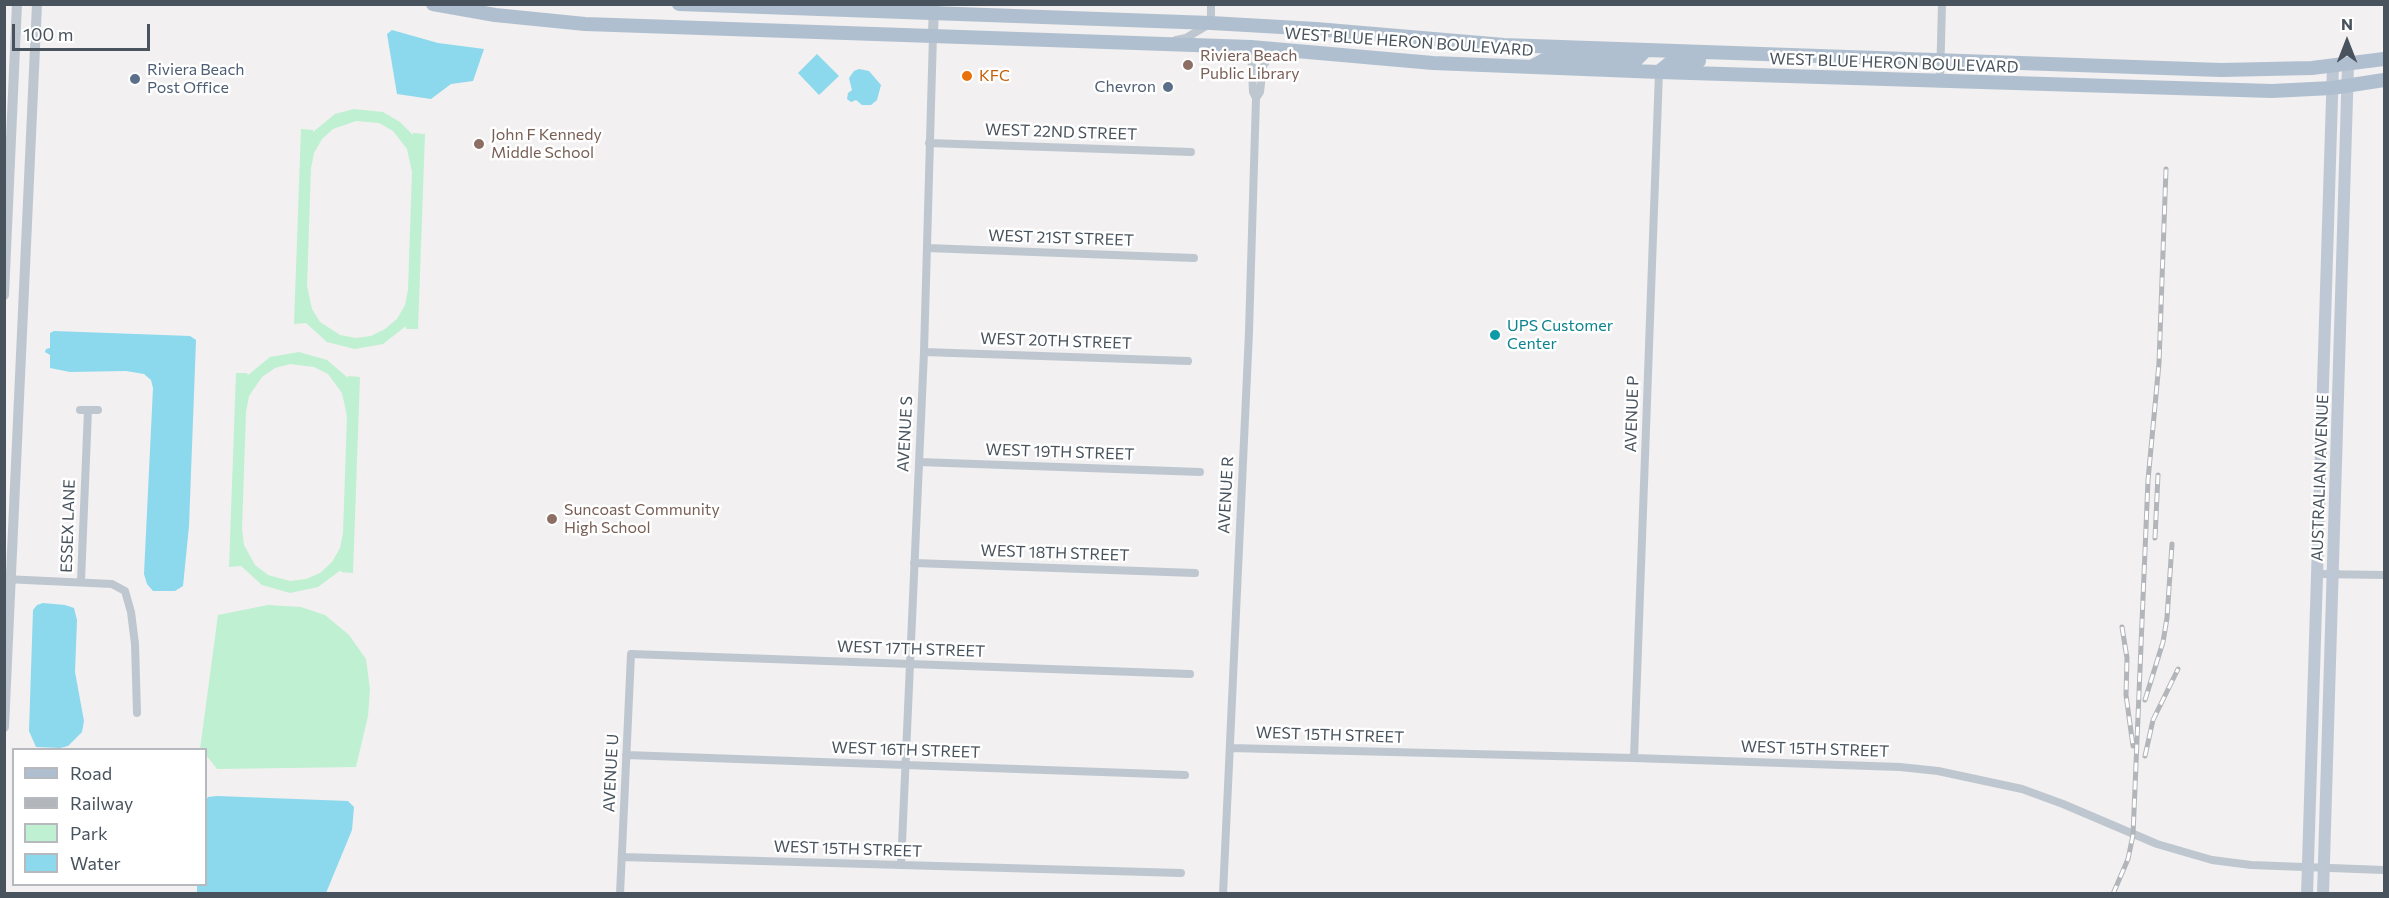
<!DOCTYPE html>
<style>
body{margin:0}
#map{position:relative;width:2389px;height:898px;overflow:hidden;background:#f2f0f0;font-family:Commissioner,sans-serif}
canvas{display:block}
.frame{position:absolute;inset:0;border:6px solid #48535d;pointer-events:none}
.legend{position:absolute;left:12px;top:748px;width:195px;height:138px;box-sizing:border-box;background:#fff;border:2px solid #b6babe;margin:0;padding:8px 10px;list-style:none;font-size:18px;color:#48535d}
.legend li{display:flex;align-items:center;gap:12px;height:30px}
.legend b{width:30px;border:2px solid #b6babe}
.north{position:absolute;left:2317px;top:12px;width:60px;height:60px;-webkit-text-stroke:4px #fff;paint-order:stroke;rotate:0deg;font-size:16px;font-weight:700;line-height:24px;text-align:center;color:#48535d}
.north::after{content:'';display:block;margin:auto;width:21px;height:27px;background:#48535d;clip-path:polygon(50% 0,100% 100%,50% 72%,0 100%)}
.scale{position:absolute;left:12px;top:24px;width:138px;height:27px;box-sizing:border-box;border:3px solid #48535d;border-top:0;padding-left:8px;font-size:18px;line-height:21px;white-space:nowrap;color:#48535d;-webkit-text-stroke:4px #fff;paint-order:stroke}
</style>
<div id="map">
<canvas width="2389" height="898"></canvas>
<div class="frame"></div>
<ul class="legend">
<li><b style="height:8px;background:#b0bfcf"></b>Road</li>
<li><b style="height:8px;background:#b2b5ba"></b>Railway</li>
<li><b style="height:16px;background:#bff0d2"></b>Park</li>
<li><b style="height:16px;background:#8cd8ec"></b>Water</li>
</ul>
<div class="north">N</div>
<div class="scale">100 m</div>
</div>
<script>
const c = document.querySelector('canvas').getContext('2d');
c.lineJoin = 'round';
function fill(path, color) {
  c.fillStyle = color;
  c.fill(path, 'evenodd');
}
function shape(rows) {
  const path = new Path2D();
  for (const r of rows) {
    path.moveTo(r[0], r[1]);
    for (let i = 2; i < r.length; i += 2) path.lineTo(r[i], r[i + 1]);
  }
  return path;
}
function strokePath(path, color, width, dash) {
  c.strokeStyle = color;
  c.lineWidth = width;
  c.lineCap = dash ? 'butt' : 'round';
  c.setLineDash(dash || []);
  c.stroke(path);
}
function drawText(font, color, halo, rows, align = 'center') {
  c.font = font + ' Commissioner,sans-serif';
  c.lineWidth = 5;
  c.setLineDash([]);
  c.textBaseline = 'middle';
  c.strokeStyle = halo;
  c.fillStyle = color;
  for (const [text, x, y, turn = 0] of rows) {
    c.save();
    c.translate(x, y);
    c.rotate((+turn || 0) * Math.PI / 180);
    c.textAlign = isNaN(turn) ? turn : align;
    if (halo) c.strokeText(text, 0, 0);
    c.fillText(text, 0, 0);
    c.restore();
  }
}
fill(shape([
 [354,109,383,112,400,122,413,135,413,133,425,134,418,329,406,329,406,326,383,344,355,349,327,342,306,323,294,324,301,129,313,130,313,132,335,114],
 [356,121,379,123,393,131,407,149,412,172,408,290,405,305,397,319,385,329,371,336,356,338,340,335,320,322,312,309,307,286,311,168,314,153,322,139,333,129],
 [299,352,327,360,348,378,348,376,360,377,353,573,341,572,341,570,318,587,290,593,262,585,241,566,229,567,236,373,247,373,248,375,270,357],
 [290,364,314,367,328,374,342,393,347,416,343,533,340,548,332,562,320,573,306,579,290,581,268,575,255,565,244,545,242,529,246,412,249,396,262,377,275,368],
 [268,605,301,607,325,615,349,635,366,659,370,689,368,716,356,767,217,769,206,755,206,750,200,749,218,615]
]), '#bff0d2');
fill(shape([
 [392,30,438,43,484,49,473,81,451,84,431,99,397,94,387,34],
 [817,54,839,76,819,95,798,73],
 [859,69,869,71,881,85,877,100,871,105,862,105,856,100,851,102,847,99,848,93,852,90,849,78,854,71],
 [54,331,190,336,196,340,189,526,183,586,175,591,153,591,147,584,144,574,153,388,151,380,144,374,126,371,70,372,50,368,50,355,45,352,46,349,50,348,50,333],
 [43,603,65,605,74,608,77,620,75,672,84,721,82,732,68,746,60,748,36,747,29,731,33,610,37,605],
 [217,796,348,801,354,807,352,830,326,893,197,893,197,885,206,884,206,800,208,797]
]), '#8cd8ec');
strokePath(shape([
 [1176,40,1186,38,1211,23,1211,4],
 [1940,81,1942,4],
 [1256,98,1260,92,1263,66,1275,49],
 [929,143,1191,152],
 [927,248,1194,258],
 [924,352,1188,361],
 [80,410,98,410],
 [919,462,1200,472],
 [914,563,1195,573],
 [2317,574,2384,575],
 [4,579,112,584,125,591,131,612,135,644,137,713],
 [81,581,88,410],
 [1230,748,1634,758,1900,767,1938,771,2022,789,2063,804,2157,844,2212,860,2251,865,2384,870],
 [626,755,1185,775],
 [1634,758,1659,72],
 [622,857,1181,873],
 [901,865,924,352,933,35],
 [620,894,631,654,1190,674],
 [1223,894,1249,332,1256,98,1253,92,1251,47]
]), '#bec7cf', 8);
strokePath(shape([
 [933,35,934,4],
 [4,295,17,4],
 [4,727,37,4]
]), '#bec7cf', 10);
strokePath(shape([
 [2307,894,2333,66],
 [2323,894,2348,64]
]), '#bec8d4', 12);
strokePath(shape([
 [433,4,495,15,585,24,1251,47,1433,63,1659,72,2272,91,2332,88,2384,80],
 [679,4,1211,23,1316,29,1504,45,2221,70,2312,68,2384,59],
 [1533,66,1548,58,1636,60,1646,50],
 [1659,72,1671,62,1699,61]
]), '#b0bfcf', 14);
const rail = shape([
 [2155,538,2158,475],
 [2122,627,2127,658,2126,695,2133,746],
 [2145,700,2163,642,2167,618,2172,544],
 [2145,756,2153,720,2178,669],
 [2113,894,2128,859,2133,835,2148,480,2159,363,2166,169]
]);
strokePath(rail, '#b2b5ba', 5);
strokePath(rail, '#fff', 3, [9]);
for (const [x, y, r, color] of [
 [1188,65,6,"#8d6e63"],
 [967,76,6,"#e8710a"],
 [135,79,6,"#5c6f8a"],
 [1168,87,6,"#5c6f8a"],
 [479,144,6,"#8d6e63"],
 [1495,335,6,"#0f9aa8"],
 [552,519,6,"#8d6e63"]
]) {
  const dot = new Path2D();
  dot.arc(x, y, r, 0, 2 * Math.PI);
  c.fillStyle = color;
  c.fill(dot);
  strokePath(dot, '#fff', 2);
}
drawText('16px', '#48535d', '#fff', [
 ["WEST BLUE HERON BOULEVARD",1409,42,4],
 ["WEST BLUE HERON BOULEVARD",1894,63,2],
 ["WEST 22ND STREET",1061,132,2],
 ["WEST 21ST STREET",1061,238,2],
 ["WEST 20TH STREET",1056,341,2],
 ["AVENUE P",1632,414,-88],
 ["AVENUE S",905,434,-87],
 ["WEST 19TH STREET",1060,452,2],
 ["AUSTRALIAN AVENUE",2320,478,-88],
 ["AVENUE R",1226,495,-87],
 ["ESSEX LANE",68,526,-88],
 ["WEST 18TH STREET",1055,553,2],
 ["WEST 17TH STREET",911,649,2],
 ["WEST 15TH STREET",1330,735,2],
 ["WEST 15TH STREET",1815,749,2],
 ["WEST 16TH STREET",906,750,2],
 ["AVENUE U",611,773,-87],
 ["WEST 15TH STREET",848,849,2]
]);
drawText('16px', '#785e54', '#fff', [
 ["Riviera Beach",1200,56],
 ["Public Library",1200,74],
 ["John F Kennedy",491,135],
 ["Middle School",491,153],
 ["Suncoast Community",564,510],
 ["High School",564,528]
], 'left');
drawText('16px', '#4e5e75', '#fff', [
 ["Riviera Beach",147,70],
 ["Post Office",147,88],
 ["Chevron",1156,87,"right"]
], 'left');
drawText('16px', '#c56008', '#fff', [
 ["KFC",979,76]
], 'left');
drawText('16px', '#0d838f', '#fff', [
 ["UPS Customer",1507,326],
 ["Center",1507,344]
], 'left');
</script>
